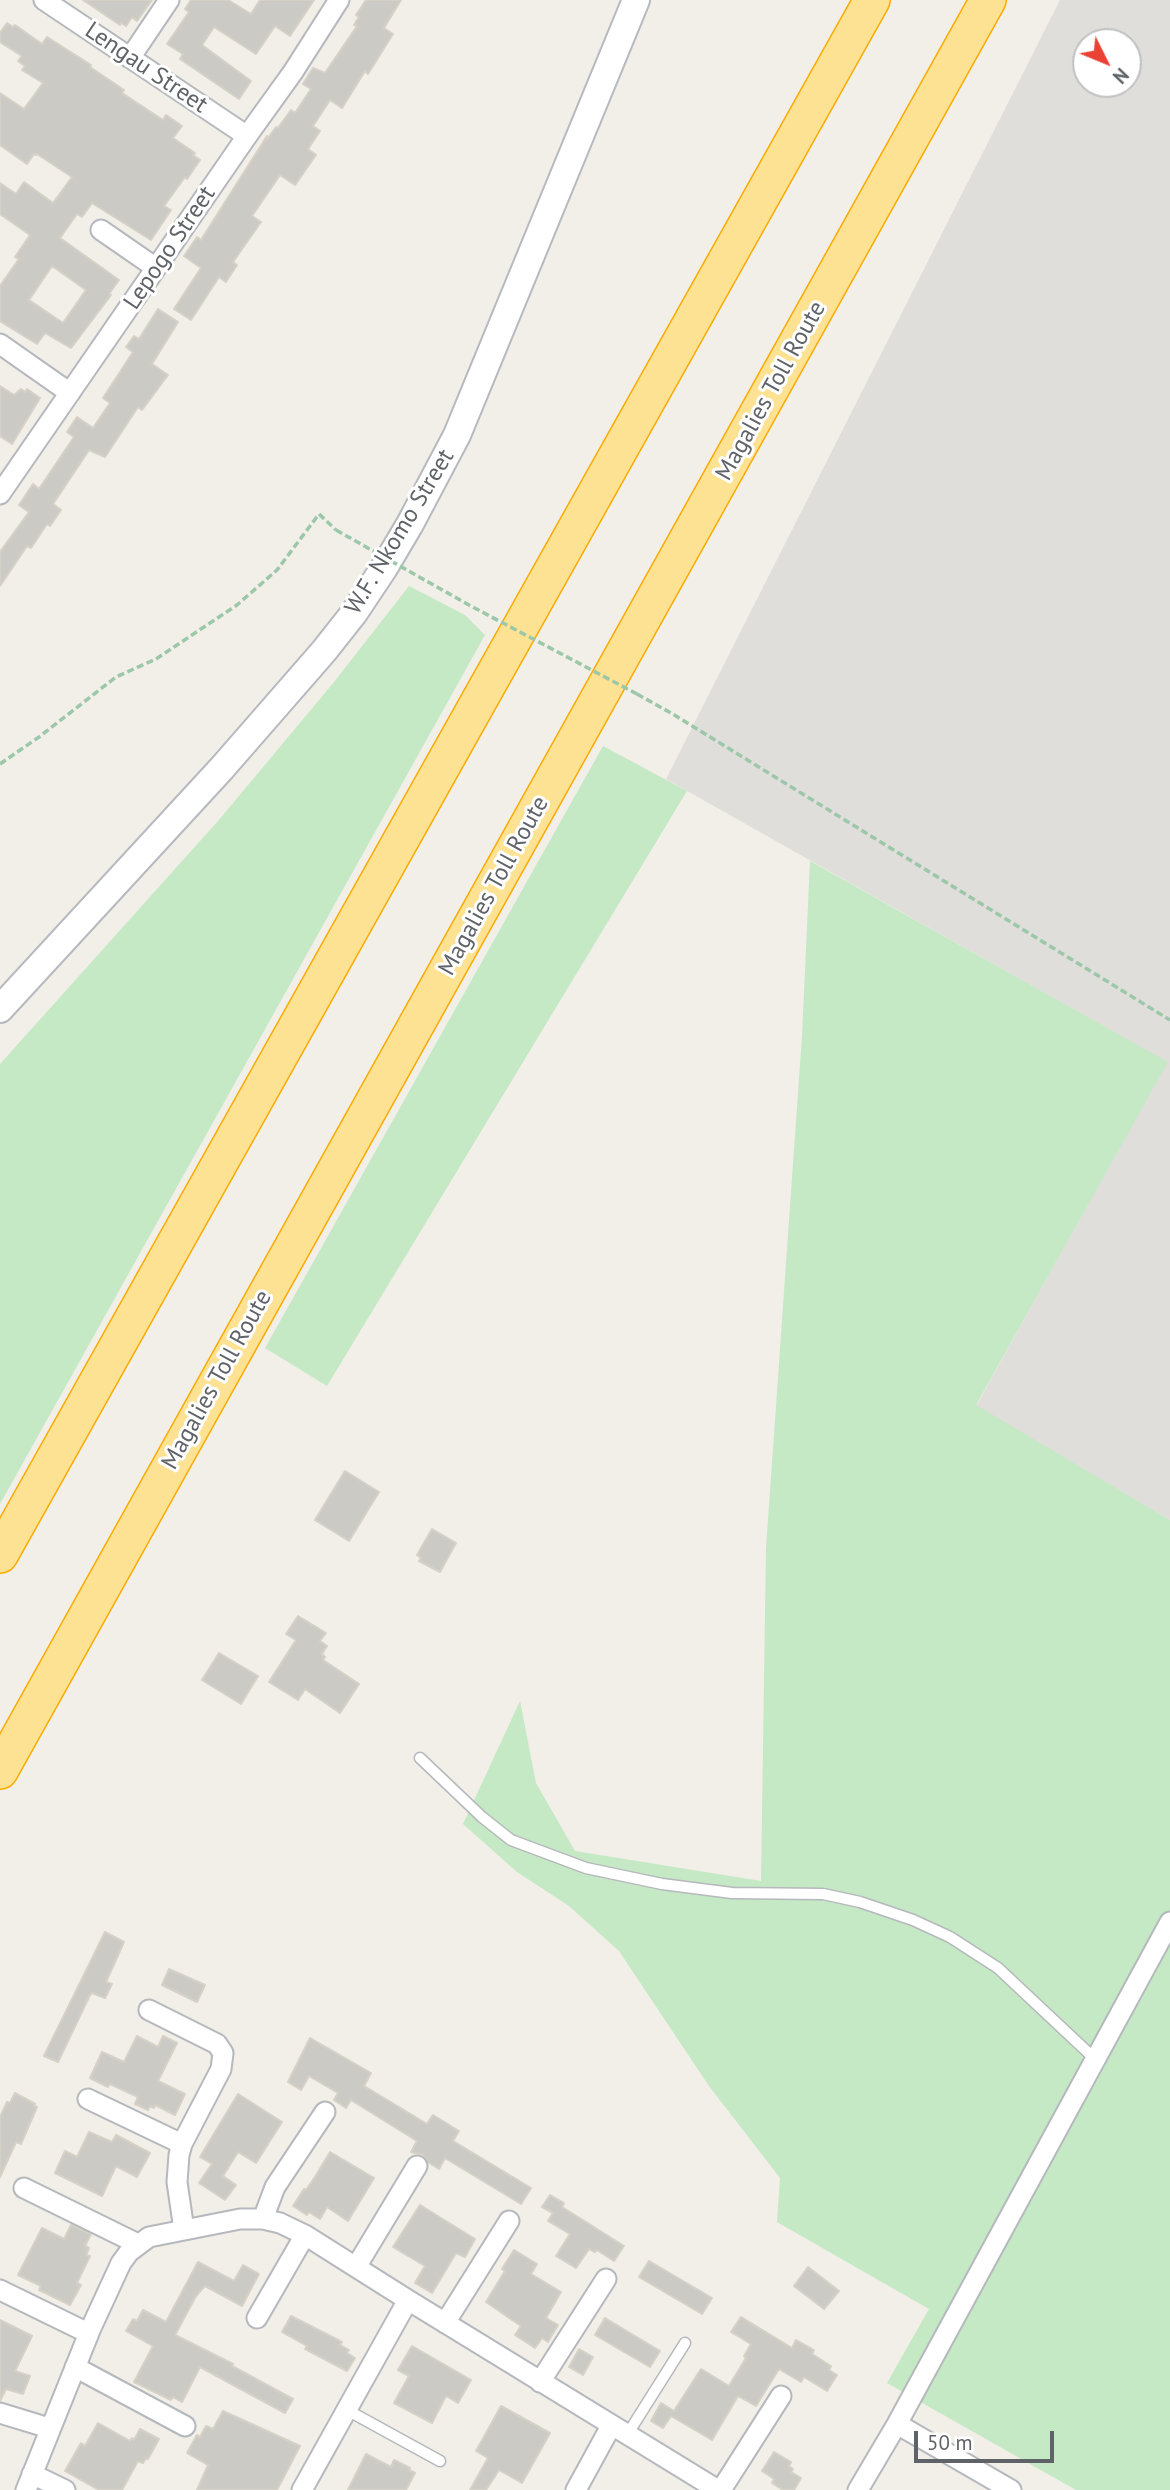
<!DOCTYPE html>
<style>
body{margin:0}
#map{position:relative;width:1170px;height:2490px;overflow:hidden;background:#f1efe8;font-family:"PT Sans",sans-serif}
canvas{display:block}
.north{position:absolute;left:1072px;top:28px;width:70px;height:70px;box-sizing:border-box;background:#fff;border:2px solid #bfc1c3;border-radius:50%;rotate:133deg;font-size:19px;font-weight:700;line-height:28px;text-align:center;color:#5f6368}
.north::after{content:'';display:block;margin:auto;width:24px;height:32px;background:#ea4335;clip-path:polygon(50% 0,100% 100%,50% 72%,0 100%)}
.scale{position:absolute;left:914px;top:2431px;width:140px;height:32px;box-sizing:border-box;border:4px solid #5f6368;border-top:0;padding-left:9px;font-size:21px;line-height:24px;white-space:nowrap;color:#5f6368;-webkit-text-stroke:5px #fff;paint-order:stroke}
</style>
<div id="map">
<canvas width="1170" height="2490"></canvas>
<div class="north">N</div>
<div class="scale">50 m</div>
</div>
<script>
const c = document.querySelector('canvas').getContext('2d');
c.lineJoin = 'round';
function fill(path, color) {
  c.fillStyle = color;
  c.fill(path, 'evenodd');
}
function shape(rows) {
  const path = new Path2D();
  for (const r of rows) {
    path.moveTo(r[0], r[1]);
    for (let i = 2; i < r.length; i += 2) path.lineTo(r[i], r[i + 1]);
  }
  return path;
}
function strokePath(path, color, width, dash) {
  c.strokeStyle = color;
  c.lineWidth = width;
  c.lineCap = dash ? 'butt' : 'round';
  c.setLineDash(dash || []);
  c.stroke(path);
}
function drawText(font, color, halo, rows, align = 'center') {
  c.font = font + ' "PT Sans",sans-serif';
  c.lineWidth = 6;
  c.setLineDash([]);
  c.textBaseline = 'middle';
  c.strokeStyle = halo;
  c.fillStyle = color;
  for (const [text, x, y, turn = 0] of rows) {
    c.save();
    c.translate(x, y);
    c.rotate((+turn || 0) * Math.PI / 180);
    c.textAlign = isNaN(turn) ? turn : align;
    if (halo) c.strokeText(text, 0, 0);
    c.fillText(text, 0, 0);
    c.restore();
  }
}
fill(shape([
 [1060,0,1170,0,1170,1520,976,1406,1167,1062,666,779],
 [1086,42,1128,42,1128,84,1086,84]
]), '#e0deda');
fill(shape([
 [409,586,465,615,485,635,0,1504,0,1064,218,821,334,682],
 [603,746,687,791,327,1386,265,1348],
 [810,861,1168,1062,976,1405,1170,1520,1170,2490,1076,2490,887,2383,929,2309,777,2222,780,2178,709,2086,619,1951,569,1906,517,1872,463,1824,520,1701,536,1783,575,1851,761,1881,766,1548,802,1036]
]), '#c5e8c5');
const building = shape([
 [83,0,152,0,137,21,132,17,126,26,121,23,120,25,83,0],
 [191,0,228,0,251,14,260,0,314,0,290,36,275,26,256,54,214,27,202,45,251,81,239,99,180,59,183,54,167,44,189,12,185,9,191,0],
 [366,0,401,0,384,28,393,34,368,74,365,71,342,108,330,100,313,126,320,131,308,149,316,155,295,185,280,175,252,216,261,222,233,262,237,265,226,282,219,277,191,320,174,309,201,268,184,256,197,237,201,240,267,136,268,138,276,127,278,128,291,110,295,113,311,89,303,84,313,68,325,73,357,26,354,25,359,17,356,15,366,0],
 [7,23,13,27,15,25,42,44,47,37,91,65,90,67,124,90,122,93,163,120,166,115,182,126,173,138,195,153,193,155,200,160,187,179,185,177,164,206,171,210,151,240,92,203,82,217,77,214,60,238,119,280,109,294,111,295,71,348,45,333,37,344,0,321,0,286,19,259,15,257,30,235,0,214,0,183,16,194,24,182,53,203,72,177,37,154,36,155,34,154,27,164,0,145,0,93,24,109,43,83,22,70,25,66,18,61,22,56,0,42,0,33,7,23],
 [52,266,86,290,63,323,29,300,52,266],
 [158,309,178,322,152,364,168,375,142,410,138,407,105,457,89,450,53,504,61,510,50,526,47,524,31,548,27,546,0,586,0,552,29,512,19,505,33,484,39,489,74,437,67,432,77,417,93,428,110,403,103,398,133,352,126,347,134,336,139,339,158,309],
 [0,386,14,395,21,389,25,392,27,389,40,398,12,444,0,436,0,386],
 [345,1471,379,1492,349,1541,315,1520,345,1471],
 [432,1529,456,1543,440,1572,419,1561,421,1558,417,1555,432,1529],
 [298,1616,326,1633,320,1641,327,1646,322,1654,325,1657,323,1660,359,1684,340,1713,305,1689,298,1700,269,1682,296,1640,286,1634,298,1616],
 [219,1653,258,1676,241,1704,202,1680,219,1653],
 [105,1932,124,1942,106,1982,112,1984,105,1998,92,1993,90,1995,58,2062,44,2056,105,1932],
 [169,1969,205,1985,197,2002,162,1985,169,1969],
 [137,2036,158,2047,163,2036,177,2043,158,2081,185,2094,175,2115,155,2105,154,2108,150,2106,148,2110,135,2104,138,2097,110,2084,108,2087,90,2078,102,2052,124,2062,137,2036],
 [310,2038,371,2073,364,2086,427,2124,433,2115,459,2131,453,2141,531,2188,521,2204,445,2158,439,2169,428,2162,423,2155,411,2152,417,2141,351,2100,346,2108,334,2100,338,2093,309,2076,301,2090,288,2082,310,2038],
 [15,2093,35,2104,34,2106,37,2107,21,2144,16,2142,0,2177,0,2117,7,2102,10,2103,15,2093],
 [238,2094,282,2122,256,2163,238,2152,223,2176,236,2185,225,2200,199,2183,212,2164,200,2157,238,2094],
 [89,2132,112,2142,116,2135,150,2153,137,2177,116,2166,102,2196,55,2173,65,2151,77,2157,89,2132],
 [330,2152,374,2178,348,2221,327,2207,320,2219,309,2212,307,2215,293,2206,304,2189,306,2190,315,2177,330,2152],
 [550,2195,564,2203,562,2207,624,2246,614,2261,597,2250,595,2252,589,2249,576,2268,556,2256,570,2234,548,2221,553,2213,542,2207,550,2195],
 [420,2205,475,2239,465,2257,456,2253,432,2293,415,2283,425,2266,393,2247,420,2205],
 [71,2225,91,2234,85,2246,89,2248,86,2255,90,2256,77,2283,81,2285,70,2305,39,2290,41,2286,18,2275,42,2228,64,2239,71,2225],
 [514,2250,537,2264,531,2274,561,2292,546,2318,558,2325,548,2342,542,2338,535,2348,515,2335,521,2326,486,2302,505,2271,502,2269,514,2250],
 [649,2261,712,2298,702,2314,639,2277,649,2261],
 [198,2262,234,2281,243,2265,259,2274,242,2306,205,2286,196,2296,175,2335,233,2364,232,2366,293,2399,285,2413,200,2367,182,2402,173,2397,171,2400,134,2382,153,2346,126,2331,133,2319,137,2321,143,2310,166,2322,198,2262],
 [808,2267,839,2291,824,2309,794,2286,808,2267],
 [291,2316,342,2342,340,2345,349,2350,347,2353,355,2358,347,2371,305,2349,307,2346,282,2332,291,2316],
 [741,2317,792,2348,796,2340,814,2350,812,2354,831,2366,829,2370,837,2375,827,2391,804,2377,801,2382,779,2369,756,2406,738,2396,712,2440,671,2416,663,2428,651,2421,661,2403,674,2411,701,2369,729,2386,746,2358,744,2356,751,2344,731,2332,741,2317],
 [605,2318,660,2351,650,2367,595,2335,605,2318],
 [0,2320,32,2336,15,2371,30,2376,23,2394,6,2389,0,2401,0,2320],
 [412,2346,471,2380,458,2403,446,2396,432,2423,394,2403,409,2376,398,2370,412,2346],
 [579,2349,593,2357,583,2375,569,2367,579,2349],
 [501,2406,550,2433,522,2483,499,2470,486,2490,470,2490,488,2458,476,2451,501,2406],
 [223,2411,300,2446,277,2490,197,2490,208,2465,187,2453,197,2435,200,2437,206,2426,213,2429,223,2411],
 [98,2423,130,2441,132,2438,134,2440,140,2429,159,2439,148,2459,146,2458,143,2463,138,2461,122,2490,99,2490,65,2471,81,2443,85,2446,98,2423],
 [774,2452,791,2462,789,2466,793,2469,791,2472,801,2478,794,2490,783,2490,772,2483,774,2479,762,2471,774,2452],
 [366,2454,391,2467,394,2460,410,2468,409,2470,415,2473,406,2490,348,2490,366,2454]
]);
fill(building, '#cccac5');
strokePath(building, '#d6d1c6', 2);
const service = shape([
 [420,1758,482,1817,511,1840,586,1868,662,1884,732,1893,823,1894,860,1902,913,1920,950,1937,998,1968,1095,2059],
 [347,2410,440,2461],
 [627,2435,685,2343]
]);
const minor = shape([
 [44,0,247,136],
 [130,58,169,0],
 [101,230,156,268],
 [0,344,70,393],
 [0,494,247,136,293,72,339,0],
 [149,2010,217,2044,223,2053,221,2069,182,2144,179,2155,177,2182,184,2230],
 [88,2099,182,2144],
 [24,2188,138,2244],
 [263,2219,275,2187,325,2112],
 [356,2267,417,2166],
 [0,2290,88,2333],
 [257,2318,305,2235],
 [445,2323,509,2221],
 [75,2367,185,2426],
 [540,2382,606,2279],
 [0,2413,49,2428],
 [897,2424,1011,2490],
 [32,2474,65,2490],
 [26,2490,91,2328,121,2263,129,2252,149,2237,240,2219,263,2219,280,2223,305,2235,408,2300,718,2490],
 [302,2490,408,2300],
 [576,2490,611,2426],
 [721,2490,781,2396],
 [858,2490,897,2424,1170,1922]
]);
const secondary = shape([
 [0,1009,222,768,324,651,354,613,384,568,410,524,457,435,636,0]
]);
const motorway = shape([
 [0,1555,872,0],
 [0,1771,988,0]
]);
strokePath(service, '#b5b8bc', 13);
strokePath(minor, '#b5b8bc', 23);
strokePath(secondary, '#b6babf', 30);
strokePath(motorway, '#f9ab00', 38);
strokePath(shape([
 [637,694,671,713,1170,1020],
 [0,764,39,737,116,677,156,659,237,605,277,570,319,514,336,530]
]), '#9cc7a9', 3.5, [7, 3.5]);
strokePath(service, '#fff', 10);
strokePath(minor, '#fff', 19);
strokePath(secondary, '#fff', 26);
strokePath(motorway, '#fde293', 35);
strokePath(shape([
 [336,530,469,605,637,694]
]), '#9cc7a9', 3.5, [7, 3.5]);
drawText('24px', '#5f6368', '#fff', [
 ["Lengau Street",146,68,34],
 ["Lepogo Street",170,248,-56],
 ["Magalies Toll Route",771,391,-61],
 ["W.F. Nkomo Street",400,532,-59],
 ["Magalies Toll Route",494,886,-61],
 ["Magalies Toll Route",217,1380,-61]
]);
</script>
